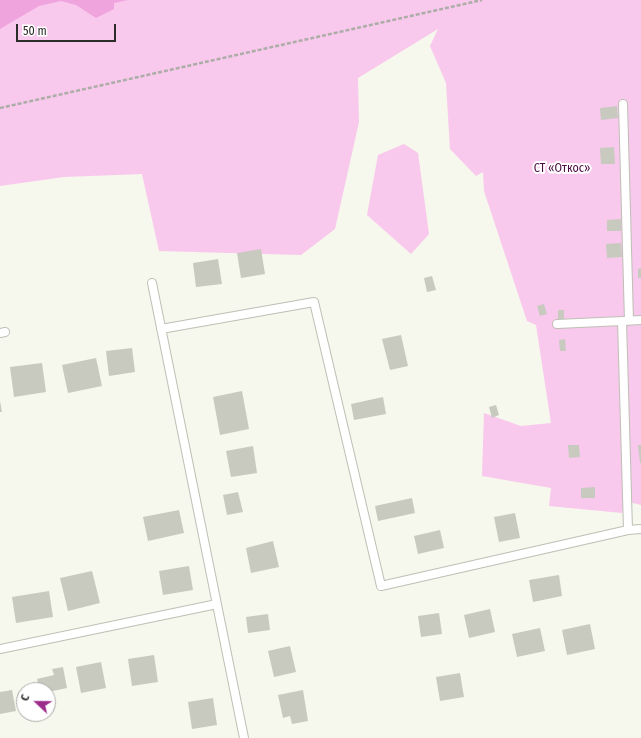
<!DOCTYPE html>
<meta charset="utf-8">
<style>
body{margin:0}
#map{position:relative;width:641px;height:738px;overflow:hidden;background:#f6f7ed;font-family:"Fira Sans Condensed",sans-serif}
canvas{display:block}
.north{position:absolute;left:16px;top:682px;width:40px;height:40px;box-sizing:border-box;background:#fff;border:1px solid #aaaba9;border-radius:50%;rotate:292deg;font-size:11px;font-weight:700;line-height:16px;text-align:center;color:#2b2c28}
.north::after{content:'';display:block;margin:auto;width:14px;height:18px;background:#9d2d8b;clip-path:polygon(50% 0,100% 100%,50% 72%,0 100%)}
.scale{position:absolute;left:16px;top:24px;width:100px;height:18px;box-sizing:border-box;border:2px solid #2b2c28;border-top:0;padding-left:5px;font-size:12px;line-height:14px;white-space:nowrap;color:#2b2c28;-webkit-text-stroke:3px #fff;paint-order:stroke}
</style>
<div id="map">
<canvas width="641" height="738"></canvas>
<div class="north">С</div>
<div class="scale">50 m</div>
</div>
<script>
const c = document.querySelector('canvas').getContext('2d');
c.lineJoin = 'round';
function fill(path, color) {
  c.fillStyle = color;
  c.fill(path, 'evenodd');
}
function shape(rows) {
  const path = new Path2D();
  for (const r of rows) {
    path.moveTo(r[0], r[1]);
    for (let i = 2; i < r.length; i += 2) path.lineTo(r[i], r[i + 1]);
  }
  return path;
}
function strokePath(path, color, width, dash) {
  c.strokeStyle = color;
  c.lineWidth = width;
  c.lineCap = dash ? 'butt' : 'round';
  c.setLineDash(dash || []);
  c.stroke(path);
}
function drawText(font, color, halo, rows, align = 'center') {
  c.font = font + ' "Fira Sans Condensed",sans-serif';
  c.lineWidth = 4;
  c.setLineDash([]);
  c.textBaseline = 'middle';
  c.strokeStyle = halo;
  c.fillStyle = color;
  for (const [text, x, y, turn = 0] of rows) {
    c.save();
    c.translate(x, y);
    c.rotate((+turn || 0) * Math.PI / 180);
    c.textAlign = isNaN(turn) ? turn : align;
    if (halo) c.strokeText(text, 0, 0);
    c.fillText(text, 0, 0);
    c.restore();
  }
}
fill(shape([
 [0,0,641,0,641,505,625,501,622,513,549,506,551,488,482,476,484,413,521,426,551,423,536,325,527,321,484,191,483,172,476,176,450,149,446,83,430,46,438,29,358,78,359,122,335,229,301,255,159,251,142,174,64,177,0,186],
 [404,144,418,153,429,234,411,254,367,215,378,155]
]), '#f9c8ed');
fill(shape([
 [0,0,128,0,114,3,114,9,96,18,76,5,61,1,39,6,0,29]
]), '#f0a4de');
fill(shape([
 [617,106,618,118,601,120,600,108],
 [614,147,615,164,601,164,600,148],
 [621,219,621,231,607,231,607,220],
 [621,243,622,257,607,258,606,244],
 [261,249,265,274,241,278,237,253],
 [218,259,222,284,196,287,193,263],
 [641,268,641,278,638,278,638,269],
 [432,276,436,290,427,292,424,278],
 [544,304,547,314,540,316,537,306],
 [558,310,564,310,564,320,558,320],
 [401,335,408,366,390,370,382,339],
 [565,339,566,351,560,351,559,340],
 [132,348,135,372,109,376,106,351],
 [96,358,102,386,68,393,62,365],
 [42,363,46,392,14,397,10,367],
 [242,391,249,429,220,435,213,397],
 [383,397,386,414,354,420,351,404],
 [0,401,2,412,0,412],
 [496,405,499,415,492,418,489,407],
 [568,445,579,445,580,457,569,458],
 [638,445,641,445,641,463,640,463],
 [253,446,257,473,231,477,226,451],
 [595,487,595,498,581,498,581,488],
 [238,492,243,512,227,515,223,495],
 [412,498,415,513,378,521,375,506],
 [179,510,184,533,148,541,143,517],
 [515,513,520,538,499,542,494,517],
 [440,530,444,548,418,554,414,536],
 [273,541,279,567,251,573,246,548],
 [189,566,193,590,163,595,159,571],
 [92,571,100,603,68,611,60,578],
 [559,575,562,596,533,602,529,580],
 [49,591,53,617,16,623,12,597],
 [490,609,495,632,469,638,464,615],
 [439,613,442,634,421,637,418,616],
 [268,614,270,630,248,633,246,617],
 [590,624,595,649,567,655,562,630],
 [540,628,545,651,517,657,512,634],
 [290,646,296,672,274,677,268,651],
 [154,655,158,682,132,686,128,659],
 [101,662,106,688,81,693,76,667],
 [63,667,67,688,48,692,48,690,40,690,37,679,54,675,52,669],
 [460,673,464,697,440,701,436,677],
 [12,690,16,711,0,714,0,692],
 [303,690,308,721,292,724,290,716,283,718,278,695],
 [213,698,217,725,192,729,188,702]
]), '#c8cac0');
const service = shape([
 [623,104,629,321],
 [152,283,244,738],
 [641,320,622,321,628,530,641,529],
 [557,324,622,321],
 [161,329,314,302,381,586,628,530],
 [0,333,5,332],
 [0,649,217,604]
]);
strokePath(service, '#bebfb5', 10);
strokePath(shape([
 [0,108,482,0]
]), '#acada6', 2.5, [4, 2]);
strokePath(service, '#fff', 8);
drawText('12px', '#4d0b43', '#fff', [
 ["СТ «Откос»",562,169]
]);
</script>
